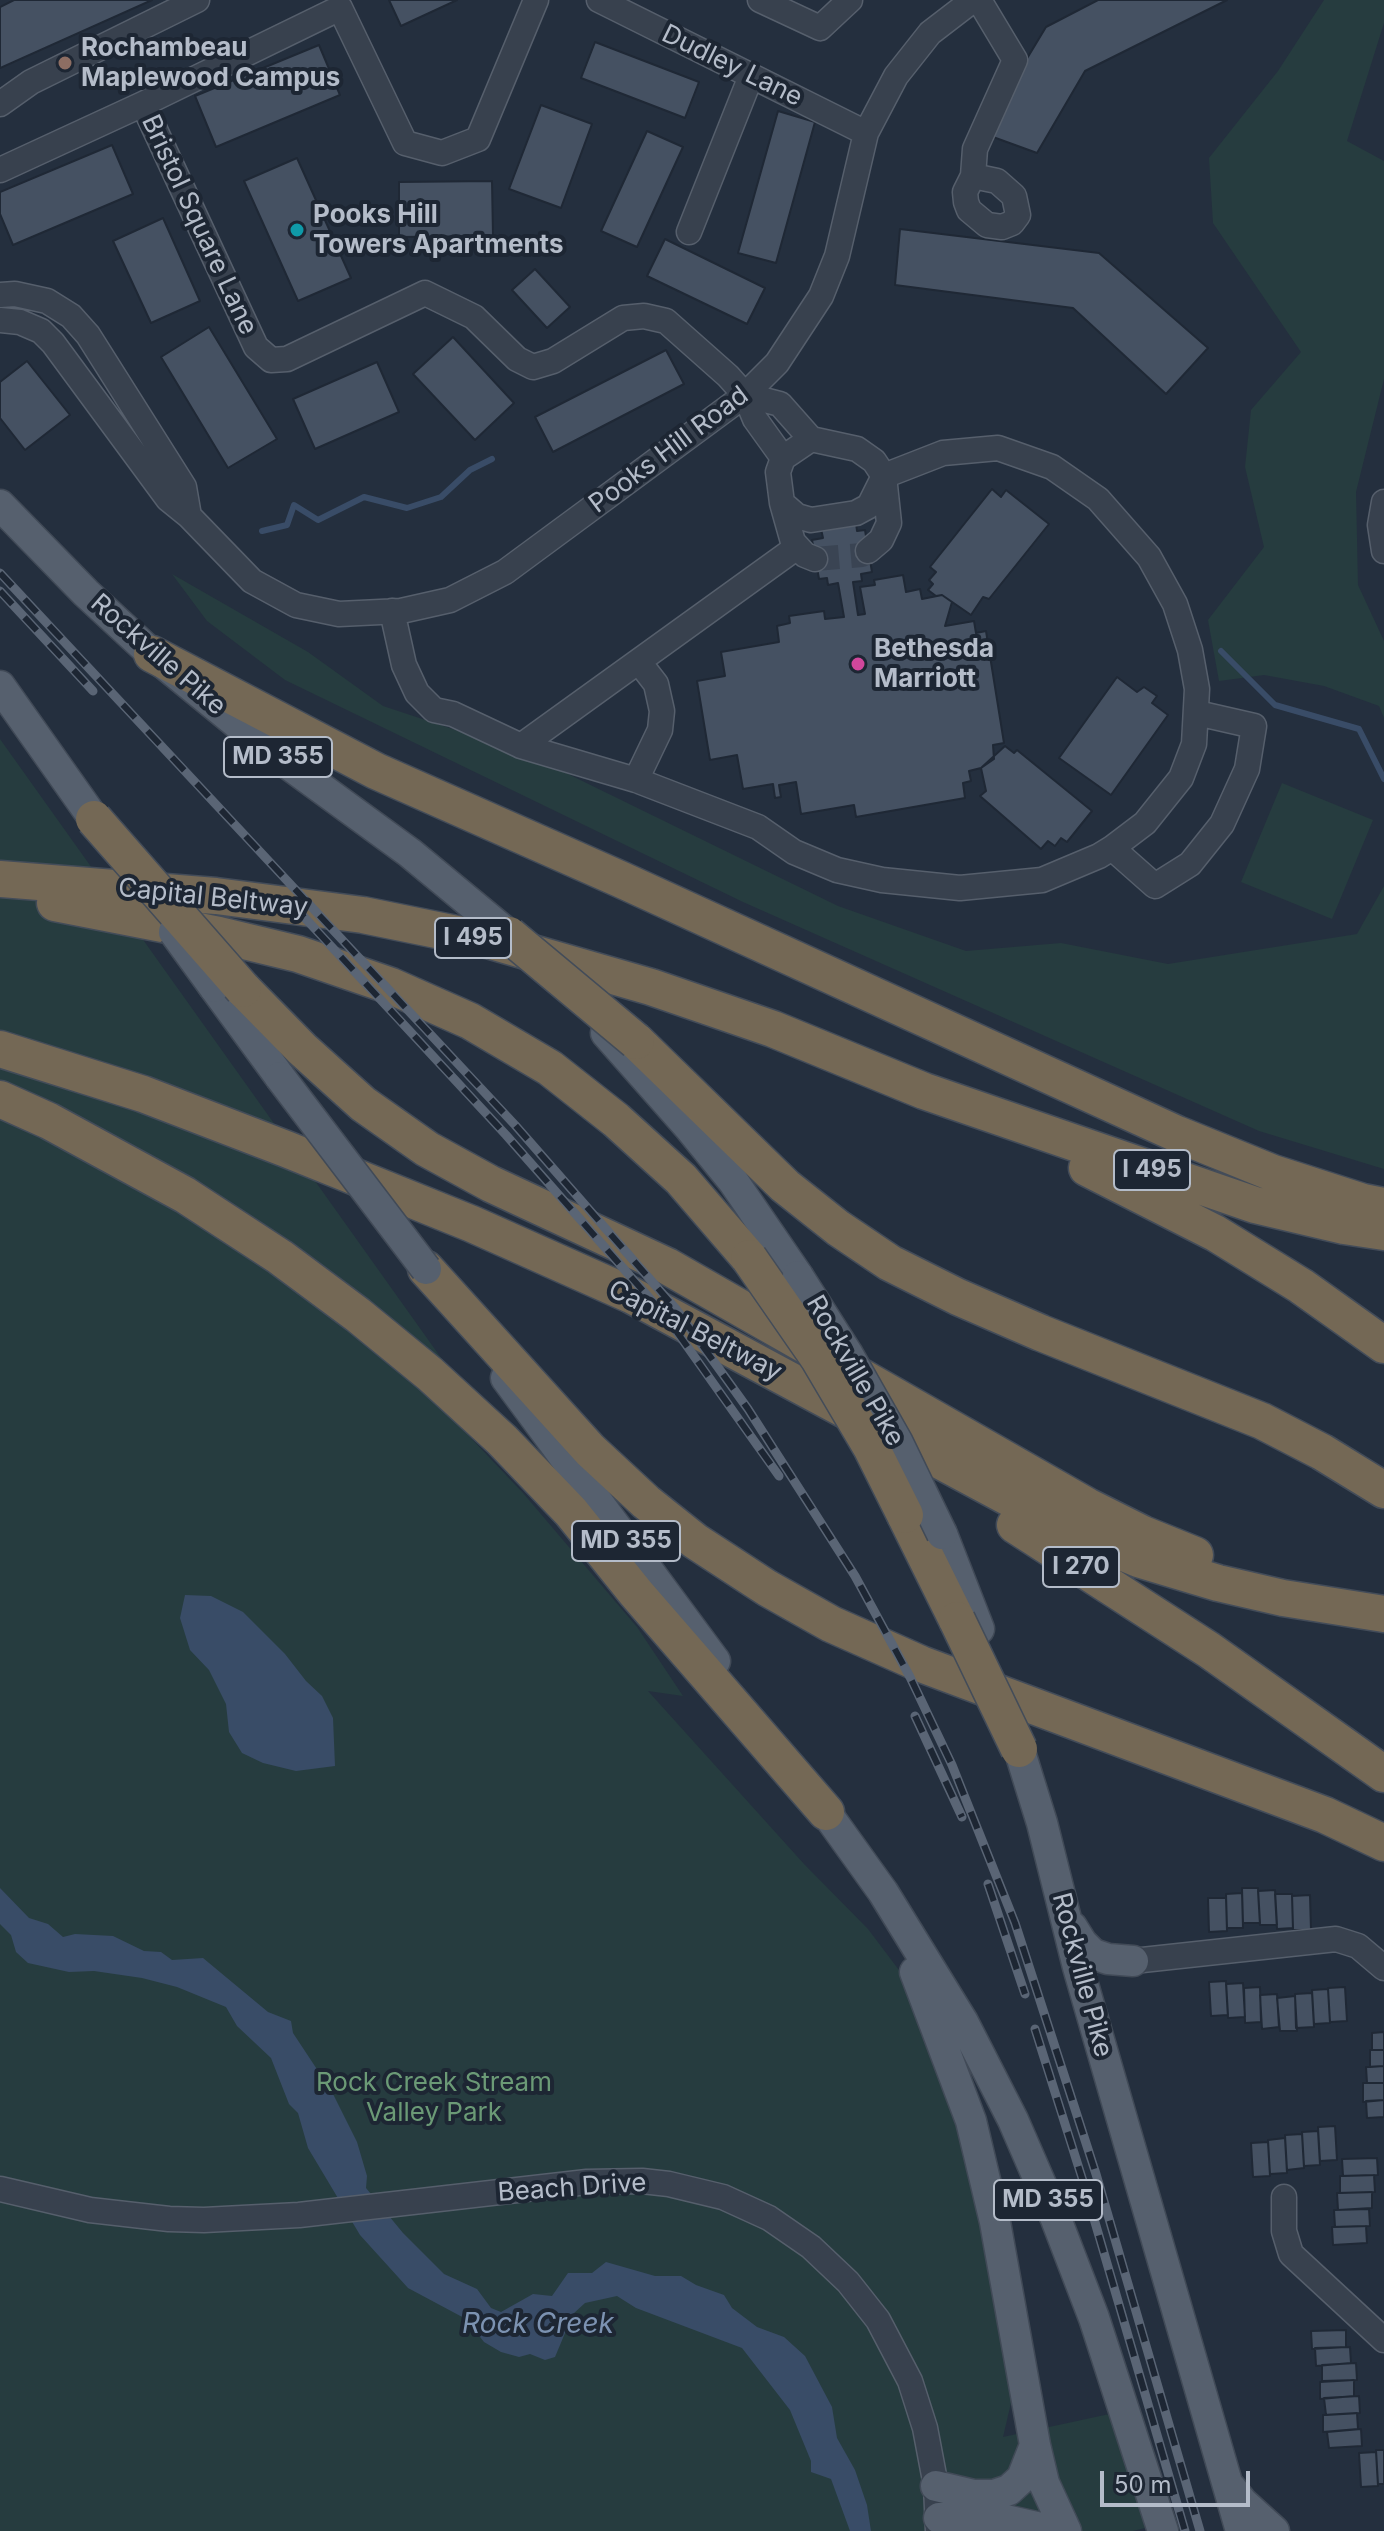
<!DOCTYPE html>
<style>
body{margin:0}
#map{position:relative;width:1384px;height:2531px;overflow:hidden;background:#242f3e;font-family:Inter,sans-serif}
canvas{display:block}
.scale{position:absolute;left:1100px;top:2471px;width:150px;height:36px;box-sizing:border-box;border:4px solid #b4bcc9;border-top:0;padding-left:10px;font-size:24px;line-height:28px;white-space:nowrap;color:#b4bcc9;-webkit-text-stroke:6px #1d2633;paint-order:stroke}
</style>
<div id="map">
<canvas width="1384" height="2531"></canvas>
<div class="scale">50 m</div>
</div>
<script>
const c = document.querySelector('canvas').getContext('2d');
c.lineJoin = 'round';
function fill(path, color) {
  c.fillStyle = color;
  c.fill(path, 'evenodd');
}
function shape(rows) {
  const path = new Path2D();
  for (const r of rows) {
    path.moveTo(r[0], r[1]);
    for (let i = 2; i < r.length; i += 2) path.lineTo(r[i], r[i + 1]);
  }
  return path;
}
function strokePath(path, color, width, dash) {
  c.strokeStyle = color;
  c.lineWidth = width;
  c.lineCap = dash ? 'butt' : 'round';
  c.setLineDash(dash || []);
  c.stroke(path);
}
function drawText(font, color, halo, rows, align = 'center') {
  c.font = font + ' Inter,sans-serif';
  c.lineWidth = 8;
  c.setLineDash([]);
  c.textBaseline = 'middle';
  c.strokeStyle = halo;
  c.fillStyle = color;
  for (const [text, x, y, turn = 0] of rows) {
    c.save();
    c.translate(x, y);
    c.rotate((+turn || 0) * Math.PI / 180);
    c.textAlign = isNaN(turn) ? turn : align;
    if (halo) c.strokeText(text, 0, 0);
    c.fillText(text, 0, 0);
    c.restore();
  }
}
fill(shape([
 [1324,0,1384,0,1384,23,1347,141,1384,161,1384,379,1356,492,1358,585,1384,641,1384,718,1379,706,1324,686,1264,675,1219,681,1208,620,1264,547,1245,467,1251,410,1301,352,1213,223,1209,158,1278,71],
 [172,574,308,652,383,706,525,753,838,906,966,951,1061,943,1168,964,1357,934,1384,886,1384,1169,1259,1131,743,902,285,680,207,621],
 [0,739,454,1376,434,1399,523,1493,637,1627,683,1696,648,1691,804,1864,868,1929,905,1978,937,2029,1022,2356,1003,2437,1114,2413,1145,2528,1133,2531,0,2531],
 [1282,783,1373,820,1332,919,1241,882]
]), '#263c3f');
fill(shape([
 [185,1595,211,1596,243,1612,285,1654,306,1681,322,1696,333,1718,335,1766,296,1771,263,1763,242,1753,229,1732,226,1704,209,1670,190,1650,180,1618],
 [0,1888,29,1918,48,1924,63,1937,75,1934,113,1936,144,1951,161,1952,172,1960,203,1958,268,2012,291,2021,293,2033,332,2092,357,2142,367,2176,366,2188,403,2233,444,2274,477,2289,491,2308,501,2312,533,2294,552,2296,568,2273,592,2273,606,2262,655,2276,681,2276,696,2285,724,2295,732,2308,757,2327,784,2337,805,2356,832,2407,837,2438,855,2470,867,2505,871,2531,850,2531,831,2479,811,2472,811,2461,790,2410,742,2348,636,2308,617,2296,585,2303,573,2314,555,2357,545,2360,530,2354,519,2357,501,2352,484,2342,466,2319,408,2288,360,2235,308,2148,298,2113,289,2104,271,2058,237,2026,226,2007,177,1987,142,1978,94,1971,69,1972,28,1963,16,1952,11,1935,0,1924]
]), '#394c67');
strokePath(shape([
 [262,531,287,525,294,505,318,520,364,497,407,508,441,497,470,470,492,459],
 [1221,651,1275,705,1359,729,1384,779]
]), '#394c67', 6);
const building = shape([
 [14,0,152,0,0,68,0,7,14,0],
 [389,0,457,0,401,26,389,0],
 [1098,0,1227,0,1085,71,1037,153,982,133,1046,27,1098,0],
 [595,42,699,82,685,118,581,78,595,42],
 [319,45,340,95,216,147,195,96,319,45],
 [541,105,592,124,561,208,509,189,541,105],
 [778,111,815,122,776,263,738,253,778,111],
 [647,131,683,147,637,247,601,231,647,131],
 [112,145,133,194,13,245,0,214,0,192,112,145],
 [297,158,351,278,298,301,244,181,297,158],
 [492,181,493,236,399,237,399,182,492,181],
 [163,218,200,301,151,323,113,241,163,218],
 [900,229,1099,253,1208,348,1166,394,1073,308,895,285,900,229],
 [665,239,765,288,747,324,647,276,665,239],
 [535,269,570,307,547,328,512,290,535,269],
 [209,327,277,439,228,468,161,357,209,327],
 [453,337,514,403,475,440,413,374,453,337],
 [666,350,684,384,553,452,535,417,666,350],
 [27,361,70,415,25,450,0,418,0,382,27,361],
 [377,362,399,412,315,449,293,399,377,362],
 [992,489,1001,497,1006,490,1049,524,989,599,983,597,971,615,942,595,936,596,928,590,933,584,929,580,936,572,930,567,992,489],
 [856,523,857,531,865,530,872,572,861,574,862,581,853,582,858,615,865,614,860,587,875,585,874,580,903,575,906,592,920,589,922,599,942,595,952,602,945,626,974,621,976,633,986,631,1004,743,993,745,994,759,981,768,969,771,971,781,963,783,965,798,856,817,854,805,801,814,796,782,779,785,781,797,775,798,773,784,743,789,737,755,710,760,697,681,725,676,721,652,779,642,777,626,790,623,789,616,824,611,825,619,844,617,838,583,828,585,827,578,819,579,812,540,823,538,821,529,856,523],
 [1117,677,1137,692,1144,687,1157,696,1152,703,1168,715,1111,795,1059,758,1117,677],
 [1005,746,1014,753,1017,750,1092,811,1067,842,1061,838,1055,846,1048,841,1041,849,980,796,986,791,981,768,1005,746],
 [1242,1888,1258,1888,1260,1923,1243,1923,1242,1888],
 [1275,1890,1277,1925,1260,1925,1258,1891,1275,1890],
 [1242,1893,1243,1928,1227,1928,1226,1894,1242,1893],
 [1275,1894,1292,1894,1293,1928,1277,1929,1275,1894],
 [1310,1895,1311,1930,1293,1930,1292,1896,1310,1895],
 [1208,1898,1226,1898,1227,1931,1209,1932,1208,1898],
 [1226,1981,1228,2015,1211,2016,1209,1982,1226,1981],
 [1243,1983,1245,2017,1228,2018,1226,1984,1243,1983],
 [1260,1987,1261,2022,1245,2023,1244,1988,1260,1987],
 [1345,1987,1347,2021,1330,2022,1328,1988,1345,1987],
 [1328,1989,1330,2023,1314,2024,1312,1990,1328,1989],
 [1312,1993,1314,2027,1296,2028,1295,1994,1312,1993],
 [1277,1994,1279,2027,1262,2029,1260,1995,1277,1994],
 [1295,1996,1297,2031,1280,2031,1277,1998,1295,1996],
 [1384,2032,1384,2050,1372,2050,1372,2033,1384,2032],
 [1370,2050,1384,2050,1384,2066,1370,2067,1370,2050],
 [1384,2066,1384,2083,1367,2083,1366,2067,1384,2066],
 [1363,2083,1384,2083,1384,2100,1363,2102,1363,2083],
 [1384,2100,1384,2117,1367,2118,1366,2101,1384,2100],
 [1335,2126,1337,2160,1320,2161,1318,2127,1335,2126],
 [1318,2131,1320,2165,1304,2166,1302,2132,1318,2131],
 [1302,2134,1304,2168,1287,2170,1285,2135,1302,2134],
 [1285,2138,1287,2173,1270,2174,1268,2140,1285,2138],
 [1268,2142,1270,2176,1253,2177,1251,2143,1268,2142],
 [1377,2158,1378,2175,1343,2176,1342,2159,1377,2158],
 [1374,2175,1375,2192,1340,2193,1340,2176,1374,2175],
 [1372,2192,1372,2208,1338,2210,1337,2193,1372,2192],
 [1369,2209,1370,2226,1335,2227,1334,2210,1369,2209],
 [1366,2226,1367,2243,1333,2245,1332,2227,1366,2226],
 [1346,2330,1346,2347,1312,2349,1311,2331,1346,2330],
 [1350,2347,1351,2363,1316,2366,1315,2348,1350,2347],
 [1356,2363,1357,2380,1322,2381,1322,2365,1356,2363],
 [1354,2380,1354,2396,1320,2399,1320,2382,1354,2380],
 [1359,2396,1360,2413,1326,2415,1324,2398,1359,2396],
 [1357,2413,1358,2429,1323,2432,1323,2415,1357,2413],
 [1361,2429,1362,2446,1329,2448,1327,2432,1361,2429],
 [1376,2450,1384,2450,1384,2484,1378,2484,1376,2450],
 [1376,2452,1378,2486,1361,2487,1359,2453,1376,2452]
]);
fill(building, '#455162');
strokePath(building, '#1f2835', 2);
strokePath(shape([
 [815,559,862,555,868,551]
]), '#3a4453', 24, [24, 12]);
const minor = shape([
 [599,0,866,133],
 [760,0,820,28,850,0],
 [0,104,31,82,197,0],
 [143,104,256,347,271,360,287,359,425,293,474,317,517,359,533,367,553,361,623,318,644,316,666,321,728,376,745,395,755,419,783,458],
 [0,170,143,104,340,8,405,143,442,153,478,139,536,0],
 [973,176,997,181,1014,196,1018,215,1012,223,1002,227,987,225,969,210,966,202,965,192,973,176,975,149,1015,60,979,0],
 [689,232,751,76],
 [0,295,15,294,47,301,71,316,88,335,184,487,189,516],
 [0,320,20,322,41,331,53,343,168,499,189,516,252,581,296,605,339,614,401,611,450,600,505,572,745,395,777,363,821,296,837,256,866,133,896,76,930,33,973,0],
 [745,395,780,404,811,439],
 [1384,502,1380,525,1384,551],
 [815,559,805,555,793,542,782,503,778,472,783,458,811,439,857,449,874,461,884,476,889,523,881,540,868,551],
 [392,611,404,665,417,693,434,710,453,714,521,746,636,780,758,827,794,852,837,870,882,880,960,888,1042,880,1099,856,1112,848,1145,823,1181,778,1194,744,1197,689,1190,650,1175,604,1149,557,1098,499,1052,467,998,448,943,453,884,476,869,506,856,513,811,520,797,516,782,503],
 [521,746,797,547],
 [636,780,660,730,662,711,656,684,639,662],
 [1112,848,1155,886,1190,864,1222,824,1247,769,1254,726,1197,713],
 [1133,1961,1336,1939,1358,1946,1384,1968],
 [0,2189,90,2210,169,2219,204,2220,299,2215,587,2182,642,2181,669,2184,723,2197,769,2218,811,2247,848,2282,878,2320,910,2381,925,2428,936,2486,938,2531],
 [1284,2197,1284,2231,1291,2254,1384,2340]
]);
const major = shape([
 [0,505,86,593,152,654,277,756,410,853,509,935],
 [0,686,94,819],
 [214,987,280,1077],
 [606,1033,689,1127,733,1181,798,1276],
 [506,1378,715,1661],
 [942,1534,979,1629],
 [1019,1749,1042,1823,1078,1967,1241,2531],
 [812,1793,883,1892,963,2022,1013,2120,1056,2219,1094,2318,1163,2531],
 [1072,1927,1082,1943,1093,1954,1108,1959,1133,1961],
 [915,1972,971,2121,995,2222,1035,2445,1044,2483,1066,2531],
 [936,2486,974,2495,994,2495,1009,2490,1022,2478,1035,2445],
 [1231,2488,1242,2502,1274,2531],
 [939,2518,992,2517,1054,2531]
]);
const highway = shape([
 [152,654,376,771,622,880,1177,1134,1273,1173,1363,1202,1384,1206],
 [0,879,216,896,363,915,491,941,651,987,773,1029,924,1091,1255,1205,1344,1226,1384,1232],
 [55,903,219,935,298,954,391,986,470,1021,550,1068,616,1120,681,1179,749,1258],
 [243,989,302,1049,363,1104,427,1149,491,1184,667,1266,1087,1506,1143,1534,1195,1555],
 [636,1041,785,1186,838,1228,890,1263,958,1297,1041,1333,1262,1421,1322,1452,1384,1490],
 [0,1049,143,1094,286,1149,472,1224,631,1295,1069,1530,1138,1559,1218,1583,1283,1598,1384,1614],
 [0,1099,49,1121,185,1195,280,1257,358,1315,430,1374,502,1440,571,1512,636,1593,826,1812],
 [1087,1168,1215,1233,1301,1286,1384,1345],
 [426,1269,590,1450,646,1502,695,1541,767,1588,831,1624,921,1664,1325,1815,1384,1843],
 [905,1515,957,1620],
 [1015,1525,1209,1650,1384,1774]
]);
strokePath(minor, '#565f6c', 27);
strokePath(major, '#414a57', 33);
strokePath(highway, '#434c59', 39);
strokePath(minor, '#38414e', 24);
strokePath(major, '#56606e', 30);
strokePath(highway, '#746855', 36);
const rail = shape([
 [0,573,515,1125,676,1309,748,1409,855,1576,910,1677,952,1765,1015,1923,1096,2174,1200,2531],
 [0,591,93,691],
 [292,904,506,1135,667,1318,779,1476],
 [915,1716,962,1817],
 [988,1884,1025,1994],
 [1035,2029,1083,2181,1185,2531]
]);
strokePath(rail, '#5a6575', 9);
strokePath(rail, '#1d2633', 6, [18]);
const majorBridge = shape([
 [174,932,214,987],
 [280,1077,426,1269],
 [798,1276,847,1353,898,1443,942,1534]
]);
const highwayBridge = shape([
 [94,819,243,989],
 [509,935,636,1041],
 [749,1258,819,1359,871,1447,905,1515],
 [957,1620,1019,1749]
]);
strokePath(majorBridge, '#414a57', 33, []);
strokePath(highwayBridge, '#434c59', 39, []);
strokePath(majorBridge, '#56606e', 30);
strokePath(highwayBridge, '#746855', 36);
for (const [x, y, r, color] of [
 [65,63,8,"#8d6e63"],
 [297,230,8,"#0f9aa8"],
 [858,664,8,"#d1479c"]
]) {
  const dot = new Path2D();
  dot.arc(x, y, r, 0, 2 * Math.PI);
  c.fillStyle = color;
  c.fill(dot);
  strokePath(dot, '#1d2633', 3);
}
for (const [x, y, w] of [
 [278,757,108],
 [473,938,76],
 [1152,1170,76],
 [626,1541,108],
 [1081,1567,76],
 [1048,2200,108]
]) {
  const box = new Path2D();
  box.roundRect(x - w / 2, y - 20, w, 40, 6);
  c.fillStyle = '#1d2633';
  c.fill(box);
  strokePath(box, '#b4bcc9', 2);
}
drawText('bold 24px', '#b4bcc9', null, [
 ["MD 355",278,757],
 ["I 495",473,938],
 ["I 495",1152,1170],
 ["MD 355",626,1541],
 ["I 270",1081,1567],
 ["MD 355",1048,2200]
]);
drawText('bold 26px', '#b4bcc9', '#1d2633', [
 ["Rochambeau",81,48],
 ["Maplewood Campus",81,78],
 ["Pooks Hill",313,215],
 ["Towers Apartments",313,245],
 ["Bethesda",874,649],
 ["Marriott",874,679]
], 'left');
drawText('26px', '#b4bcc9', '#1d2633', [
 ["Dudley Lane",732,66,26],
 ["Bristol Square Lane",199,225,65],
 ["Pooks Hill Road",669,450,-37],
 ["Rockville Pike",158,655,41],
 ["Capital Beltway",213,898,6],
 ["Capital Beltway",695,1331,27],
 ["Rockville Pike",855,1371,60],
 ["Rockville Pike",1082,1975,75],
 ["Beach Drive",572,2188,-4]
]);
drawText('26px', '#6b9a76', '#1d2633', [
 ["Rock Creek Stream",434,2083],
 ["Valley Park",434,2113]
]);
drawText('italic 28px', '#7c92b1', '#1d2633', [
 ["Rock Creek",538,2325]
]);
</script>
